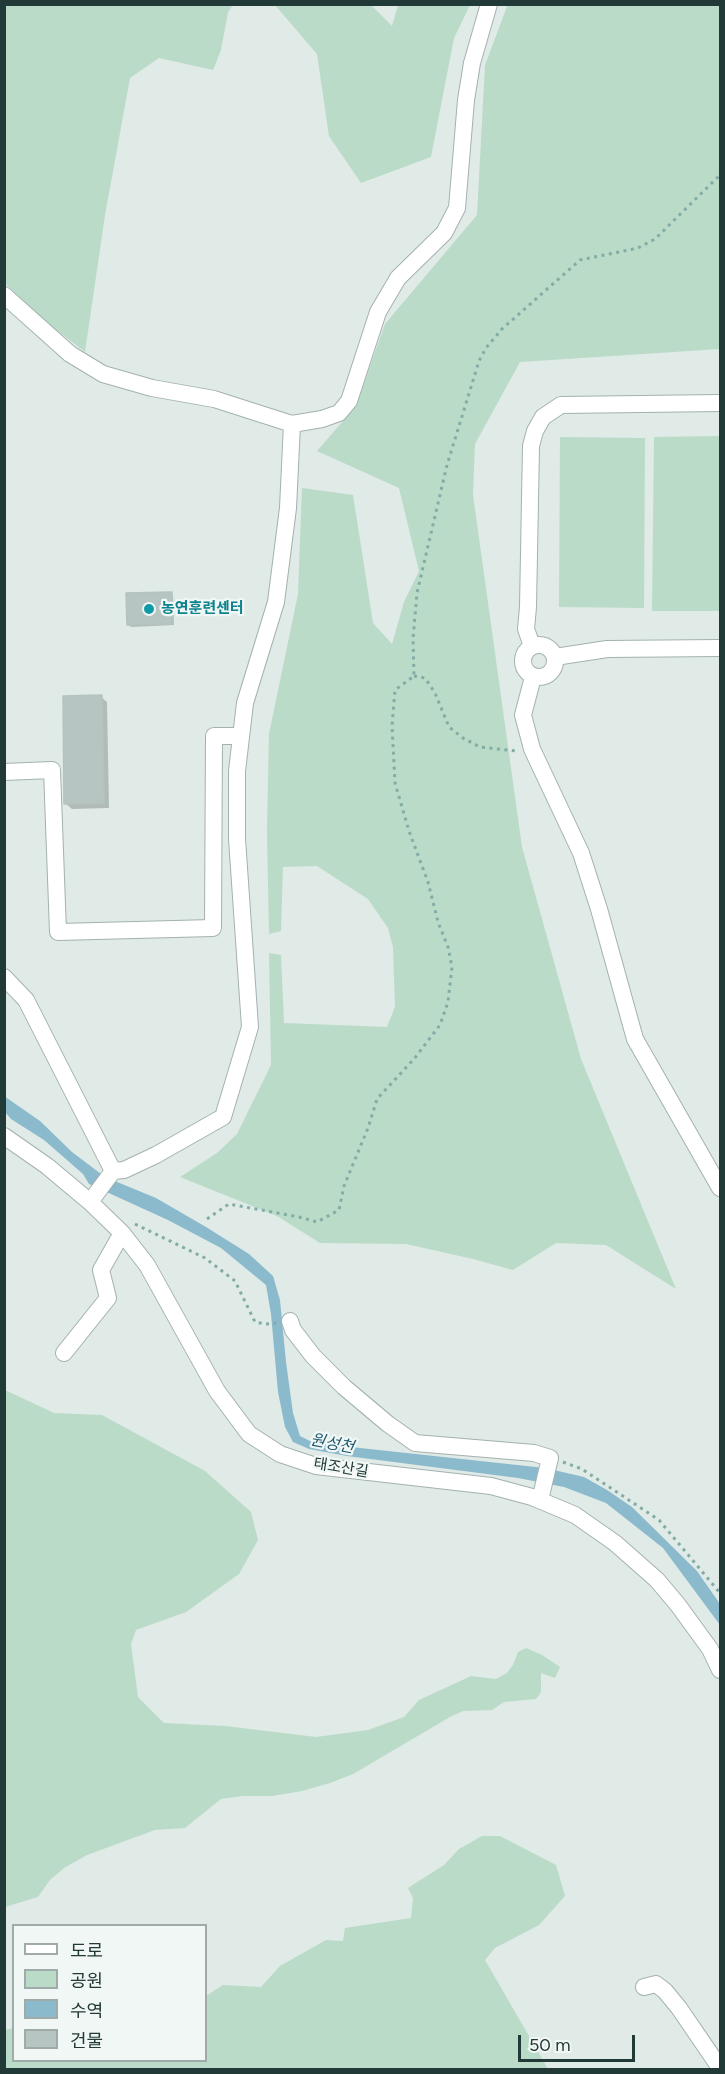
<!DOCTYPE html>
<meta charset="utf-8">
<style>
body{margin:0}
#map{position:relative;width:725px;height:2074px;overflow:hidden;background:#e0eae7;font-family:Figtree,"Noto Sans KR",sans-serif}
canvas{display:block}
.frame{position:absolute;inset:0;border:6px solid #223a37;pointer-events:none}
.legend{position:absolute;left:12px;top:1924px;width:195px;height:138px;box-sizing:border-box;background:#f1f7f5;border:2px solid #9eaba9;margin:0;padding:8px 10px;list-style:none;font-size:18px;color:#223a37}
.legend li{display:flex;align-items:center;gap:12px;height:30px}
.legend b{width:30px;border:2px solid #9eaba9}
.scale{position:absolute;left:518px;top:2035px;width:117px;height:27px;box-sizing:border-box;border:3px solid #223a37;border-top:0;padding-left:8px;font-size:18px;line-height:21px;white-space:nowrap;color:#223a37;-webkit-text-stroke:4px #f1f7f5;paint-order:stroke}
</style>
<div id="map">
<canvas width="725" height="2074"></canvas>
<div class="frame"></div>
<ul class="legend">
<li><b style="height:8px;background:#fff"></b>도로</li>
<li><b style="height:16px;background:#badbc7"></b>공원</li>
<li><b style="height:16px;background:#8bbacd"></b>수역</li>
<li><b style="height:16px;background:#b6c5c1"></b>건물</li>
</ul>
<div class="scale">50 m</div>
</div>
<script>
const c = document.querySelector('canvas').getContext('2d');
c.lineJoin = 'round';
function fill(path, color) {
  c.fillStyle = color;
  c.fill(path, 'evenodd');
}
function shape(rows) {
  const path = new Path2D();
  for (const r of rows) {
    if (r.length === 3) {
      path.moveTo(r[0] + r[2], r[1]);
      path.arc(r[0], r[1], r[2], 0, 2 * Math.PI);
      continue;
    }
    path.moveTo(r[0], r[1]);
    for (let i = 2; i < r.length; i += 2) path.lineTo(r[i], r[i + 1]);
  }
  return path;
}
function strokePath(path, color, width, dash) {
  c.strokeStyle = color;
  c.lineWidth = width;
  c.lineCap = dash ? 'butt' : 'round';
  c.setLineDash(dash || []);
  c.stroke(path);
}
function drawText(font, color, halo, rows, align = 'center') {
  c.font = font + ' Figtree,"Noto Sans KR",sans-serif';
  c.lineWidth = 4.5;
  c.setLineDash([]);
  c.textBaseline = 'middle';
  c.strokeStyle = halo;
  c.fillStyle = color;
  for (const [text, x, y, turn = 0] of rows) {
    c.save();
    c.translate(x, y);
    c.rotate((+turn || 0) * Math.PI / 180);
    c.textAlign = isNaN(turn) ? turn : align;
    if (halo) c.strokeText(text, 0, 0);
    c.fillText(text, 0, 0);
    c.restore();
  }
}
fill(shape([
 [508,4,720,5,720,349,520,362,475,444,473,495,522,847,581,1059,676,1289,606,1245,556,1243,513,1270,473,1259,406,1244,320,1243,277,1216,180,1177,217,1153,237,1134,271,1065,269,953,281,955,284,1023,387,1027,395,1007,393,947,388,928,368,899,317,866,283,867,281,931,269,934,267,831,269,734,298,594,302,488,353,495,373,623,392,644,404,602,419,571,399,488,317,451,356,406,385,324,477,215,485,65],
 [4,5,233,5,228,12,221,50,213,70,159,58,130,78,105,215,85,352,45,321,5,283],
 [275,5,371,5,392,26,398,5,470,5,454,38,431,157,361,183,329,136,317,54],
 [720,436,720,611,652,611,654,437],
 [560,437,645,438,644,608,559,607],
 [5,1390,54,1413,102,1415,205,1471,251,1512,258,1540,239,1574,186,1612,136,1630,131,1644,138,1697,164,1723,225,1726,316,1737,368,1730,404,1717,419,1700,471,1676,496,1679,507,1673,513,1665,518,1652,526,1648,542,1655,560,1667,555,1678,541,1673,541,1692,536,1699,504,1702,492,1710,463,1711,450,1717,353,1774,330,1783,302,1791,272,1796,242,1796,221,1799,185,1828,155,1830,87,1855,64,1868,50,1880,38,1897,5,1907],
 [482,1836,500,1836,556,1865,565,1896,539,1925,495,1948,485,1960,548,2069,5,2069,5,2030,13,2028,14,2060,206,2060,206,1996,223,1985,261,1987,280,1966,326,1940,343,1941,345,1928,411,1918,413,1898,408,1888,444,1865,459,1849]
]), '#badbc7');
fill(shape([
 [4,1096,40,1121,72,1152,105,1177,156,1198,206,1227,249,1254,273,1276,280,1300,286,1362,293,1413,300,1436,314,1443,545,1468,584,1477,607,1490,632,1507,697,1571,720,1604,720,1625,663,1548,606,1503,564,1487,518,1478,347,1456,309,1449,293,1442,285,1427,278,1392,271,1314,266,1285,221,1248,168,1220,89,1184,83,1174,44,1140,11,1119,5,1112]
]), '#8bbacd');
fill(shape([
 [171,594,173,596,174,625,131,627,128,624],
 [101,697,107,702,109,808,72,809,66,804]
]), '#0003');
const building = shape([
 [172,592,172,624,127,625,126,593,172,592],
 [102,695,104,803,64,804,63,696,102,695]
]);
fill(building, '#b6c5c1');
strokePath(building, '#b3c4bf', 1.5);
const minor = shape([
 [4,295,70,354,103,374,152,388,214,399,292,424,322,419,339,413,349,401,378,312,398,278,444,233,457,208,466,100,472,63,489,4],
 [539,661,16],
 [532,646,526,629,528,607,531,446,535,431,543,417,561,405,720,403],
 [555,657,607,649,720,648],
 [533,677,523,715,532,749,581,853,599,909,635,1039,720,1188],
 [4,772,52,770,58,932,213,928,214,736,241,736],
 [4,977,26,1000,113,1171],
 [4,1136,47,1166,90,1202,122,1233,147,1265,217,1391,249,1434,280,1454,316,1466,491,1486,532,1497,575,1515,615,1543,657,1580,678,1605,710,1649,720,1670],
 [90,1202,113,1171,124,1170,156,1155,223,1117,250,1027,237,839,237,771,245,703,276,602,288,508,292,424],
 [290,1321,293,1330,313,1356,344,1387,388,1424,415,1443,534,1453,550,1458,540,1500],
 [64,1353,108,1298,101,1270,122,1233],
 [644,1987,656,1984,665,1991,679,2008,720,2068]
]);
strokePath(minor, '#a3b2af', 18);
strokePath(shape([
 [414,676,425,678,435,693,449,727,463,738,480,747,516,751],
 [207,1219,229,1204,299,1217,317,1222,339,1210,344,1186,368,1128,377,1099,414,1059,440,1025,448,1002,452,967,448,947,438,922,428,882,409,831,395,783,392,726,395,690,414,676,413,639,417,593,447,465,479,361,486,348,502,329,580,260,638,248,655,239,720,175],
 [135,1224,205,1258,235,1281,255,1322,265,1324,276,1323],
 [563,1462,582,1469,659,1520,720,1593]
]), '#82aca5', 3, [3, 4.5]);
strokePath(minor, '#fff', 16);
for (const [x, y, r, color] of [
 [149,609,6,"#0f9aa8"]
]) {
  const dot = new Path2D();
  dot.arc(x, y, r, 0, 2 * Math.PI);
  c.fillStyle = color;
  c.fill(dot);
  strokePath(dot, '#f1f7f5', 2);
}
drawText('bold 15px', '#0d838f', '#f1f7f5', [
 ["농연훈련센터",161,609]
], 'left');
drawText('15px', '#223a37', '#f1f7f5', [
 ["태조산길",341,1468,9]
]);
drawText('italic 16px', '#1f5972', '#f1f7f5', [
 ["원성천",332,1444,11]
]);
</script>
